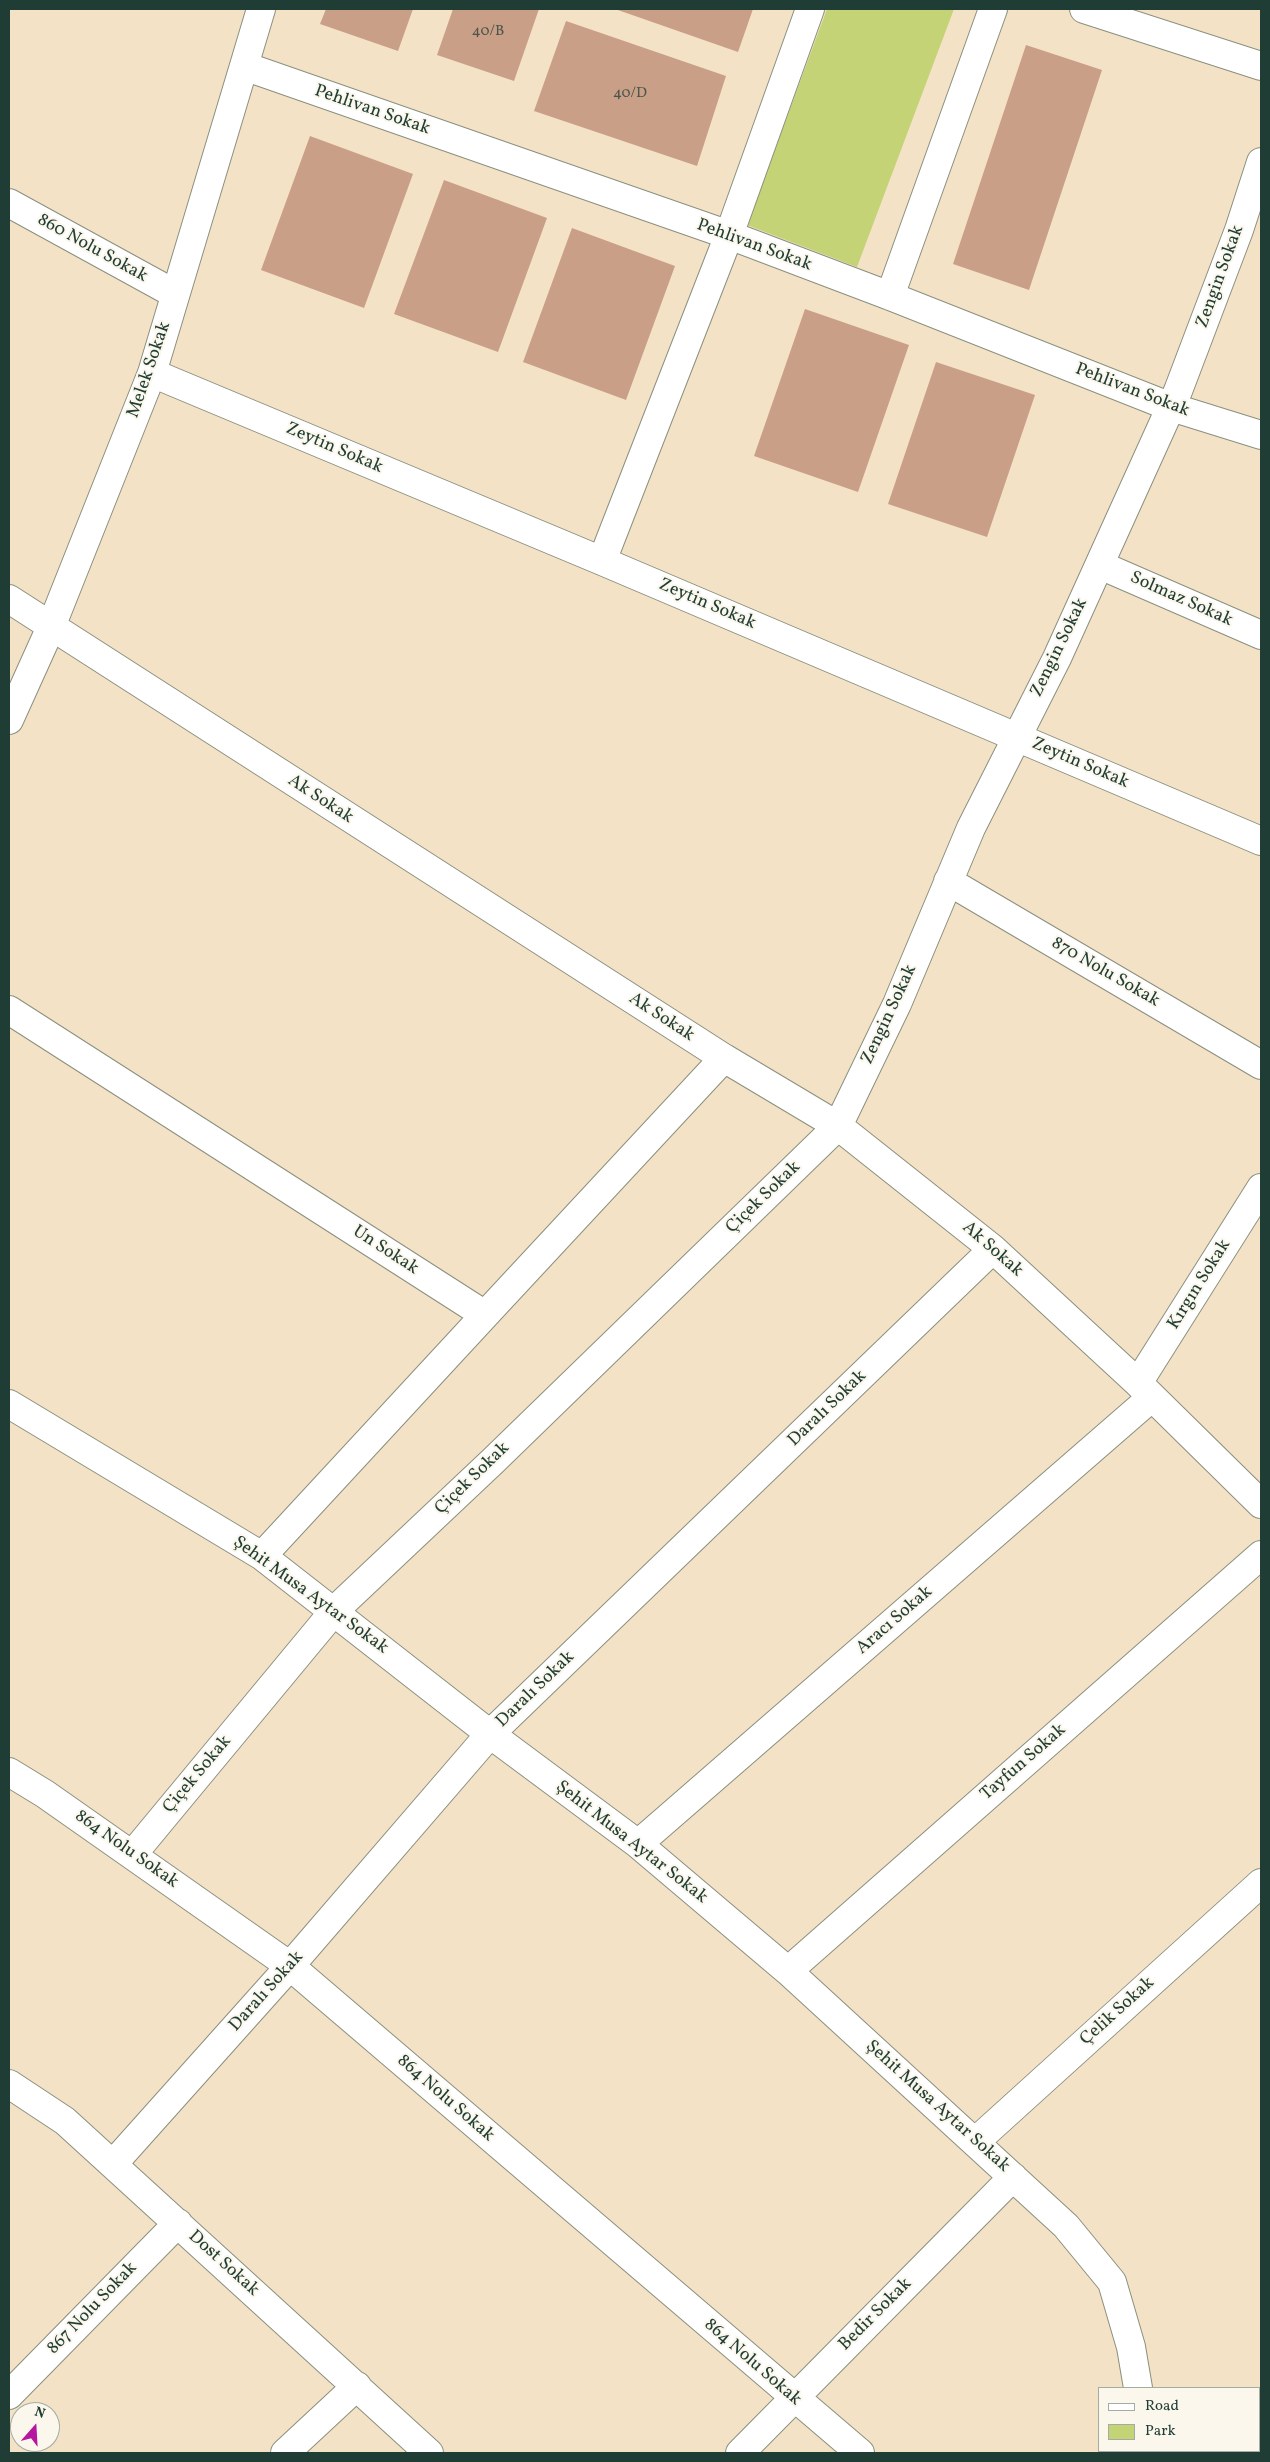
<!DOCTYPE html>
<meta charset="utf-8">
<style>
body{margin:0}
#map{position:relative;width:1270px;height:2462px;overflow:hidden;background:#f4e2c7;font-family:Vollkorn,serif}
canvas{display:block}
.frame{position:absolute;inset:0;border:10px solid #1f3d34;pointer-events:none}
.legend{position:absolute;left:1098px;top:2387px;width:162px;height:65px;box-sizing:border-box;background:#fbf7ec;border:1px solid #a3ada2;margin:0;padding:6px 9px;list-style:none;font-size:15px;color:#1f3d34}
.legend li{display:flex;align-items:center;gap:10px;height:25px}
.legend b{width:25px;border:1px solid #a3ada2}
.north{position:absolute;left:10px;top:2402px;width:50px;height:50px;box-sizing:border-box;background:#fbf7ec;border:1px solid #a3ada2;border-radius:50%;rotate:19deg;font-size:14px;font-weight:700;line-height:20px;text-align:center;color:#1f3d34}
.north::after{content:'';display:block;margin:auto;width:18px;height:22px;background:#b5179e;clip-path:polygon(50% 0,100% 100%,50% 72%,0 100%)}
</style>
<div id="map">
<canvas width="1270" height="2462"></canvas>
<div class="frame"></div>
<ul class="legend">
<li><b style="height:6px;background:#fff"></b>Road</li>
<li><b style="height:14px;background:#c4d375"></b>Park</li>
</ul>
<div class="north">N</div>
</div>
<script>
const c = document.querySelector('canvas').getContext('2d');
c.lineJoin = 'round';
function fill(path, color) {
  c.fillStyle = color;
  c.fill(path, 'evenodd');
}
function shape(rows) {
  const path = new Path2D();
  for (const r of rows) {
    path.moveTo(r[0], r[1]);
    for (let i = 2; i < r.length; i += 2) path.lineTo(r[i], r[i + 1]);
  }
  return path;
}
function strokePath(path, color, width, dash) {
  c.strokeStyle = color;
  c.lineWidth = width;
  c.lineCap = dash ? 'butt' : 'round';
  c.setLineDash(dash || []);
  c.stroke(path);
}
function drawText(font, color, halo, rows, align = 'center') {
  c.font = font + ' Vollkorn,serif';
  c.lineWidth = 4;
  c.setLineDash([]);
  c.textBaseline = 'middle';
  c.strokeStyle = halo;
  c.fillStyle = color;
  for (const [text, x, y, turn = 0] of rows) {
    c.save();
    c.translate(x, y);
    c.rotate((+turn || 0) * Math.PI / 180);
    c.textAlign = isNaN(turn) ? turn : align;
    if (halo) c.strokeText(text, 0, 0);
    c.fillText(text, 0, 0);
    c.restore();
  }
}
fill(shape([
 [827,9,954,9,857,267,747,225]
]), '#c4d375');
fill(shape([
 [326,9,413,9,398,51,320,24],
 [453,9,539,9,514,81,437,55],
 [615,9,753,9,738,52],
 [566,21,726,76,697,166,534,111],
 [1026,45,1102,70,1029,290,953,264],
 [310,136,413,174,364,308,261,270],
 [444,180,547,218,498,352,394,314],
 [572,228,675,266,626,400,523,362],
 [805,309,909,345,858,492,754,456],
 [936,362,1035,395,987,537,888,504]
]), '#ca9f87');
const minor = shape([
 [1084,9,1261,66],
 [244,66,729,235,890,296,1171,407,1261,435],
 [9,203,175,294],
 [890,296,993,9],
 [152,373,602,561,1261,841],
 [602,561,729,235,810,9],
 [1100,565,1261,635],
 [9,599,724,1058,838,1126,993,1249,1138,1383,1261,1504],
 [9,720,51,627,152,373,261,9],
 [948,881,1261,1065],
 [9,1010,485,1315,262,1556],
 [485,1315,724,1058],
 [1138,1383,1261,1188],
 [9,1404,262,1556,490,1734,638,1844,788,1971,1066,2226,1112,2282,1131,2347,1138,2388],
 [9,1772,45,1794,290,1966,860,2453],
 [638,1844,1151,1398],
 [132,1855,335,1610,493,1461,838,1126,897,1004,971,828,1057,658,1178,391,1239,230,1261,162],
 [788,1971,1261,1555],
 [9,2084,65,2121,429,2453],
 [975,2142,1261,1883],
 [113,2164,290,1966,490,1734,993,1249],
 [9,2395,178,2223],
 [1142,2451,1143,2453],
 [285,2453,357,2386],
 [740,2453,1013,2177]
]);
strokePath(minor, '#8a907e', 30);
strokePath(minor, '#fff', 28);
drawText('15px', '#4a5649', null, [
 ["40/B",488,32],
 ["40/D",630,94]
]);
drawText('18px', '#1f3d34', '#fbf7ec', [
 ["Pehlivan Sokak",372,111,19],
 ["Pehlivan Sokak",754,246,20],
 ["860 Nolu Sokak",92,249,29],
 ["Zengin Sokak",1221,277,-70],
 ["Melek Sokak",150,370,-71],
 ["Pehlivan Sokak",1132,391,21],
 ["Zeytin Sokak",334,449,23],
 ["Solmaz Sokak",1181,600,24],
 ["Zeytin Sokak",707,605,23],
 ["Zengin Sokak",1060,648,-64],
 ["Zeytin Sokak",1080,764,23],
 ["Ak Sokak",320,800,33],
 ["870 Nolu Sokak",1105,973,30],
 ["Zengin Sokak",890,1015,-65],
 ["Ak Sokak",661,1018,33],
 ["Çiçek Sokak",764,1198,-44],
 ["Ak Sokak",992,1250,41],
 ["Un Sokak",385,1251,33],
 ["Kırgın Sokak",1200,1285,-58],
 ["Daralı Sokak",828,1409,-44],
 ["Çiçek Sokak",473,1479,-44],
 ["Şehit Musa Aytar Sokak",310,1596,36],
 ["Aracı Sokak",895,1621,-41],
 ["Daralı Sokak",536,1690,-44],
 ["Tayfun Sokak",1024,1763,-41],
 ["Çiçek Sokak",198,1775,-50],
 ["Şehit Musa Aytar Sokak",631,1843,38],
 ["864 Nolu Sokak",126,1850,35],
 ["Daralı Sokak",267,1992,-48],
 ["Çelik Sokak",1118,2012,-42],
 ["864 Nolu Sokak",445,2099,41],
 ["Şehit Musa Aytar Sokak",937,2107,42],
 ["Dost Sokak",223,2264,42],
 ["867 Nolu Sokak",93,2309,-46],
 ["Bedir Sokak",876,2315,-45],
 ["864 Nolu Sokak",752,2363,41]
]);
</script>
